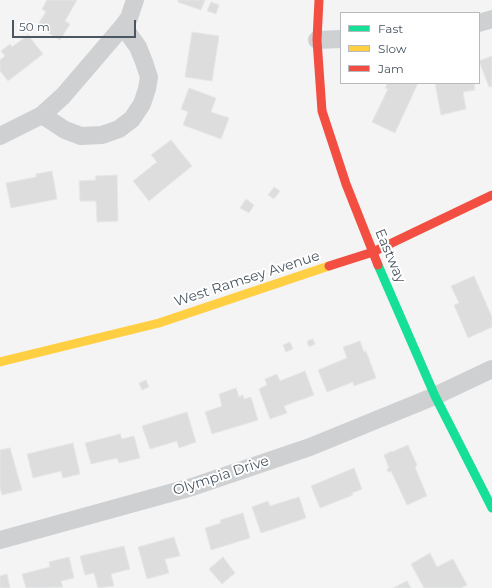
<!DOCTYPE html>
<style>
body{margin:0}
#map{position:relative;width:492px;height:588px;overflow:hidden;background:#f4f4f4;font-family:Montserrat,sans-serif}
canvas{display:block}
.legend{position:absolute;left:340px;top:12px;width:140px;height:72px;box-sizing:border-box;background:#fff;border:1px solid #b7bbc0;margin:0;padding:5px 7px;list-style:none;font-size:12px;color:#4a5661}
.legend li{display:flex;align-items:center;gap:8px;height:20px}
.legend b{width:20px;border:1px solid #b7bbc0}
.scale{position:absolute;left:12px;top:20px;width:124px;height:18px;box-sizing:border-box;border:2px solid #4a5661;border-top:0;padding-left:5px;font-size:12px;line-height:14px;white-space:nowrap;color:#4a5661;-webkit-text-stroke:3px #fff;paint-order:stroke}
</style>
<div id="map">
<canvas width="492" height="588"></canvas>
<ul class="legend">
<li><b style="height:5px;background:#16e098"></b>Fast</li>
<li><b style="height:5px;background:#ffcf43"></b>Slow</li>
<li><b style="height:5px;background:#f24e42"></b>Jam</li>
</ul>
<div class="scale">50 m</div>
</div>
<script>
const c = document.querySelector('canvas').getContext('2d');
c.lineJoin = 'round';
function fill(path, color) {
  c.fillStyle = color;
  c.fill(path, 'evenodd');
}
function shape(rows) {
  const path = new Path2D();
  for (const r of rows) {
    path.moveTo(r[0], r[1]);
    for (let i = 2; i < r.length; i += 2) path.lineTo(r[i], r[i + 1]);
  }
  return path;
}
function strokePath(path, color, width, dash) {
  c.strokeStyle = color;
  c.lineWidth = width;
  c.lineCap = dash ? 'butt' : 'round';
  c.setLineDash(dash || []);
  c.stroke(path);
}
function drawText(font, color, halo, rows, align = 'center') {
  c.font = font + ' Montserrat,sans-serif';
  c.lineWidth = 4;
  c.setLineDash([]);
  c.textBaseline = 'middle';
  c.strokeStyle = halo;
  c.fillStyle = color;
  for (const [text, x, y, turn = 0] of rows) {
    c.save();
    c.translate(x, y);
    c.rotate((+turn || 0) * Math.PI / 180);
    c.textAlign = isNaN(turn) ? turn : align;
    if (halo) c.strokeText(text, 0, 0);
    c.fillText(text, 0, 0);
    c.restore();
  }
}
const building = shape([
 [47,0,77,0,65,21,70,24,60,40,37,26,46,12,42,9,47,0],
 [178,0,205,0,201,10,178,2,178,0],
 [211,2,219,5,216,14,207,11,211,2],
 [192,32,219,36,212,81,185,77,192,32],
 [28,35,43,54,8,81,0,71,0,60,5,56,1,51,10,44,12,47,28,35],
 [492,56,492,86,489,87,479,61,492,56],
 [388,83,418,83,395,133,372,122,388,89,385,88,388,83],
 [435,83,474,83,475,90,463,92,466,109,441,115,435,83],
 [189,88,216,98,211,112,229,118,221,139,183,125,188,112,181,109,189,88],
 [171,140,192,166,149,201,133,181,157,162,151,155,171,140],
 [52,171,57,199,11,208,6,183,36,177,36,174,52,171],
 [117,175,118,221,97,222,96,201,80,201,79,181,96,180,95,176,117,175],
 [274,187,280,191,274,199,268,195,274,187],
 [246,199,254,205,249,213,240,208,246,199],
 [474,276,492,317,492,327,468,338,454,305,459,303,451,286,474,276],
 [313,339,315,344,309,347,307,341,313,339],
 [360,341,364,352,366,351,376,378,354,386,353,382,327,392,318,370,347,358,343,347,360,341],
 [290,342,293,349,286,352,283,345,290,342],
 [305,371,314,395,284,406,287,413,270,419,259,389,267,385,265,379,277,374,280,381,305,371],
 [146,380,149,387,142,390,139,383,146,380],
 [236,388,239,397,243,395,244,399,251,397,258,420,212,434,205,412,222,406,219,394,236,388],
 [187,412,196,442,179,448,177,441,150,449,142,426,187,412],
 [120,434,122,439,134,436,140,458,119,463,117,458,91,464,85,443,120,434],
 [73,443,80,474,63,478,61,471,33,478,27,454,73,443],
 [408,445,417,465,415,467,427,496,407,505,391,471,388,472,387,469,389,468,384,455,392,451,392,452,408,445],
 [10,448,22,490,2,495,0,488,0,450,10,448],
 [354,468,362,489,352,493,353,495,320,508,311,486,354,468],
 [299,497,306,518,261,533,252,507,268,501,270,506,299,497],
 [243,513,250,538,211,550,205,528,221,523,220,520,243,513],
 [174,537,180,556,165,559,169,573,147,579,138,547,174,537],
 [124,546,130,569,111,574,114,586,98,588,94,573,85,575,80,556,124,546],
 [430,553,437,567,453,559,467,585,461,588,424,588,411,564,430,553],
 [69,557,74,578,61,581,63,587,26,588,22,574,50,567,49,562,69,557],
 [223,557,235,573,222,584,209,569,223,557],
 [7,574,10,588,0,588,0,576,7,574],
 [407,581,411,588,393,588,407,581]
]);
fill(building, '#ddddde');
strokePath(building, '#e5e6e7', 1);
strokePath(shape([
 [479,23,492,19],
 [317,40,341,39],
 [42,115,65,130,81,136,102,135,119,129,132,119,142,104,147,89,149,77,144,62,138,47,123,26],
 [0,136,42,115,63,96,123,26,129,18,135,0],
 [0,540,192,487,310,447,435,396,492,369]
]), '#ced0d2', 18);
strokePath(shape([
 [378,265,435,396,492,508]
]), '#16e098', 9);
strokePath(shape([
 [0,362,159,323,329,266]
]), '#ffcf43', 9);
strokePath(shape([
 [319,0,317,40,322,111,346,184,378,265],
 [329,266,373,252,492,195]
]), '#f24e42', 9);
drawText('14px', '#4a5661', '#fff', [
 ["Eastway",390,256,67],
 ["West Ramsey Avenue",247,279,-18],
 ["Olympia Drive",221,476,-18]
]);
</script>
